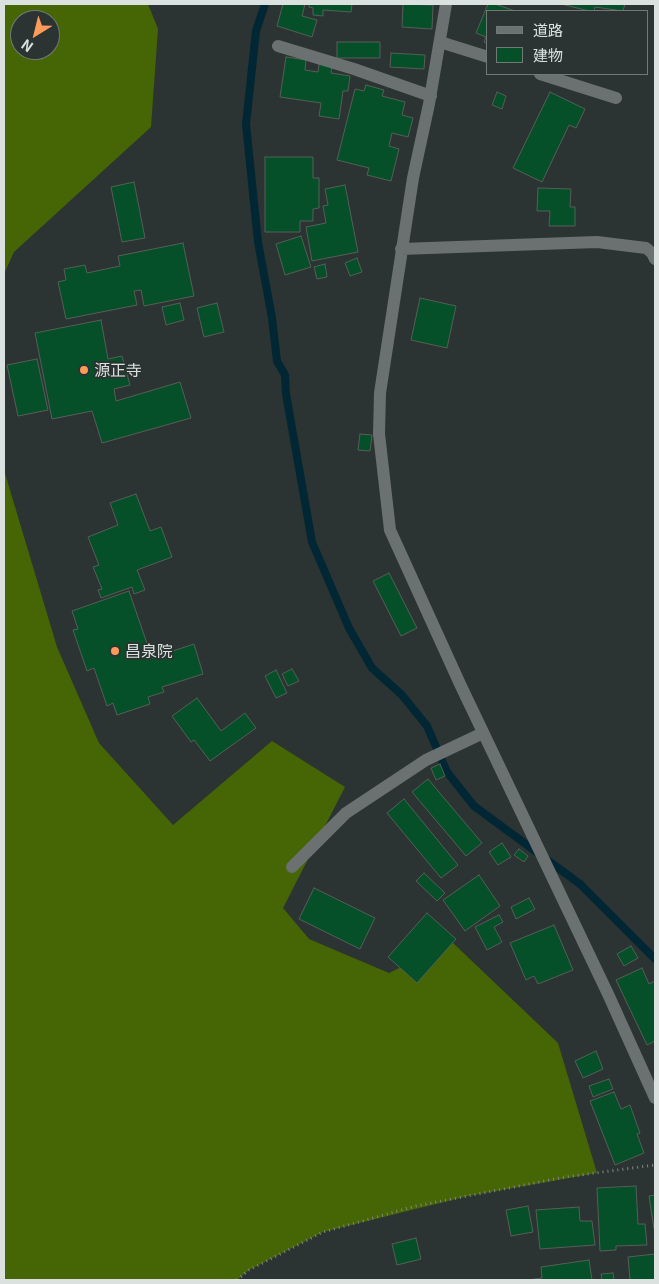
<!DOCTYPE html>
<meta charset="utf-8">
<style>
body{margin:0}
#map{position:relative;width:659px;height:1284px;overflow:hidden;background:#2b3432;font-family:Georgia,"Noto Sans JP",serif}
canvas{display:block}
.frame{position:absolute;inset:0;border:5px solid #dbe1df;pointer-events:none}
.legend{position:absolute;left:486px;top:10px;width:162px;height:65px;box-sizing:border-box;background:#2b3432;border:1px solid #717977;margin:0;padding:6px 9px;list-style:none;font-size:15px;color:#dbe1df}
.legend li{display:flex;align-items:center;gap:10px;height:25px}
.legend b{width:25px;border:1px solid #717977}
.north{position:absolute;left:10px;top:10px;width:50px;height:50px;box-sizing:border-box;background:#2b3432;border:1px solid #717977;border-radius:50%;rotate:216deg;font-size:14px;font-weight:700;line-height:20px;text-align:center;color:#dbe1df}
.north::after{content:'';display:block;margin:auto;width:18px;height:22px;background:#ff9b5a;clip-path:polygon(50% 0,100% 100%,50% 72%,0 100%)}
</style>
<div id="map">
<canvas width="659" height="1284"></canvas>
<div class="frame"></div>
<ul class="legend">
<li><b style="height:6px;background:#6b7071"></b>道路</li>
<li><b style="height:14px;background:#055028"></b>建物</li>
</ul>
<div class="north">N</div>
</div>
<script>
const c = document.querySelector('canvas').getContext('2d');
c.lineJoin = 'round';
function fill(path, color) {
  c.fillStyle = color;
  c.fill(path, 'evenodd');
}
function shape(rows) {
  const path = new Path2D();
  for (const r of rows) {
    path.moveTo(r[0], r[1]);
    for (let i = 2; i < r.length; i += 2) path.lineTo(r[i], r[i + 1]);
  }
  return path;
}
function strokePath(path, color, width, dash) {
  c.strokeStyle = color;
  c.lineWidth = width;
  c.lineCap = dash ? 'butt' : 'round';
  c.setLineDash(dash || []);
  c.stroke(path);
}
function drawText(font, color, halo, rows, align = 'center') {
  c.font = font + ' Georgia,"Noto Sans JP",serif';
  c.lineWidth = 4;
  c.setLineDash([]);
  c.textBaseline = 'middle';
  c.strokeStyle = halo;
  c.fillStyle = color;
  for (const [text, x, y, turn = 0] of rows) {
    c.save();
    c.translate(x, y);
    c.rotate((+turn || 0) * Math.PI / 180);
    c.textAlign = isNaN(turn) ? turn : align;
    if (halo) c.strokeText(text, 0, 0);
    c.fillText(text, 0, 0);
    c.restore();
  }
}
fill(shape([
 [4,4,148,4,158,29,151,127,14,252,4,274],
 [20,20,50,20,50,50,20,50],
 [4,470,57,647,99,743,173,825,272,741,345,787,283,908,309,939,389,973,452,942,558,1043,597,1173,468,1196,323,1232,249,1270,237,1280,4,1280]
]), '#466505');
strokePath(shape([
 [265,4,256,31,246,124,258,242,272,318,277,361,285,375,286,394,312,542,349,628,372,668,402,695,427,726,447,772,474,806,580,884,655,959]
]), '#022734', 8);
const building = shape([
 [283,4,305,4,302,16,317,20,312,37,277,26,283,4],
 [309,4,352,4,351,12,323,10,323,16,313,15,313,8,309,7,309,4],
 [403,4,433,5,432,29,402,27,403,4],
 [488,4,495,4,515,11,488,11,488,44,484,42,486,37,476,33,488,4],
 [561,4,625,4,623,11,595,7,594,11,589,11,561,4],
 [337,42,380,42,380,58,337,58,337,42],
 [391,53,425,55,424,69,390,67,391,53],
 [286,57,306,60,305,70,318,72,319,64,332,66,331,73,350,76,348,91,343,91,339,119,319,116,321,103,280,97,286,57],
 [366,85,384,90,382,96,405,102,402,115,413,118,408,137,392,133,389,146,399,149,391,181,367,175,369,168,337,160,355,89,364,91,366,85],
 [497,92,506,96,502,109,492,105,497,92],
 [550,92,585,109,576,128,569,125,542,182,513,168,550,92],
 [265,157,313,157,313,178,319,178,319,208,313,209,313,221,300,221,300,232,265,232,265,157],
 [134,182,145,238,122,242,111,187,134,182],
 [345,185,358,252,312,261,306,227,326,223,323,206,328,205,325,189,345,185],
 [538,188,571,189,570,207,575,207,575,226,549,226,550,211,537,211,538,188],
 [301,236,311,267,285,275,276,244,301,236],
 [183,243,194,296,144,306,141,290,134,291,137,305,66,319,58,282,66,280,64,269,85,265,87,273,120,266,118,256,183,243],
 [357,258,362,272,350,276,345,263,357,258],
 [325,264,327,277,317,279,314,267,325,264],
 [420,298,456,306,447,348,411,340,420,298],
 [180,303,184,320,166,325,162,307,180,303],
 [217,303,224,332,204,337,197,308,217,303],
 [101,320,108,359,122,356,130,385,114,389,116,401,180,382,191,418,102,443,92,411,52,419,35,333,101,320],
 [37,359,48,410,18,416,7,365,37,359],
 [360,434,372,435,370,451,358,450,360,434],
 [136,494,150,531,161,527,172,557,137,570,145,590,134,594,132,587,101,598,98,590,102,589,93,567,99,565,88,537,118,525,110,503,136,494],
 [389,573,417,628,401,636,373,581,389,573],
 [129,591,152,658,194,644,203,674,162,687,164,692,148,697,150,704,117,715,113,703,107,706,94,668,87,671,73,630,78,629,72,611,129,591],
 [292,669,299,681,288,686,282,674,292,669],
 [276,670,287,693,276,698,265,676,276,670],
 [197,698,221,731,245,713,256,728,210,761,194,740,191,742,172,716,197,698],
 [440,764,445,776,436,780,431,768,440,764],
 [428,779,482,843,466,856,412,792,428,779],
 [404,799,458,865,441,878,387,813,404,799],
 [502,843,511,857,498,865,489,852,502,843],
 [519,849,528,856,524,862,514,855,519,849],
 [424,873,445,893,437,901,416,881,424,873],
 [479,875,500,906,465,931,443,900,479,875],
 [314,888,375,918,360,949,299,919,314,888],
 [529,898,535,909,516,919,511,907,529,898],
 [427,913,456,939,417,983,388,957,427,913],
 [499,915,503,922,494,927,502,942,487,950,475,927,499,915],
 [554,925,573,970,538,984,534,976,526,980,510,943,554,925],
 [631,946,638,958,624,966,617,954,631,946],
 [642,968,649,984,655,981,655,1041,647,1045,616,980,642,968],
 [596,1051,603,1069,583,1078,575,1061,596,1051],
 [609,1079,613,1089,593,1097,589,1086,609,1079],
 [614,1092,621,1109,630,1105,640,1133,637,1134,644,1153,615,1165,590,1101,614,1092],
 [636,1186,638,1224,645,1224,647,1245,616,1246,616,1250,600,1251,597,1188,636,1186],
 [655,1195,655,1228,654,1229,649,1196,655,1195],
 [528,1206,533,1232,511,1236,506,1210,528,1206],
 [579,1207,580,1221,592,1221,595,1245,540,1249,536,1210,579,1207],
 [416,1238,421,1259,397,1265,392,1244,416,1238],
 [655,1254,655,1280,630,1280,628,1257,655,1254],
 [589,1260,592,1280,527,1280,542,1278,541,1267,589,1260],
 [613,1273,614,1280,602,1280,601,1274,613,1273]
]);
fill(building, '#055028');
strokePath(building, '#565e58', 1);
strokePath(shape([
 [237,1280,249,1270,323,1232,416,1206,565,1177,655,1165]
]), '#808785', 3, [1, 4]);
strokePath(shape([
 [446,4,429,104,413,178,380,393,379,434,390,530,460,684,608,994,655,1098],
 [440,42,488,57],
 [278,46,354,69,431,96],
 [540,74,616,98],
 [401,249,597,242,646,248,652,253,655,259],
 [292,867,346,813,426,760,483,733]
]), '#6b7071', 12);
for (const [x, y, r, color] of [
 [84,370,5,"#ff9b5a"],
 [115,651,5,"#ff9b5a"]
]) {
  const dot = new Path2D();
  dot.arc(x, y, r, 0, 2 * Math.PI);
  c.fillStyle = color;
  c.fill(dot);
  strokePath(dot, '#2b3432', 2);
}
drawText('16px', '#dbe1df', '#2b3432', [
 ["源正寺",94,370],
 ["昌泉院",125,651]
], 'left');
</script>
